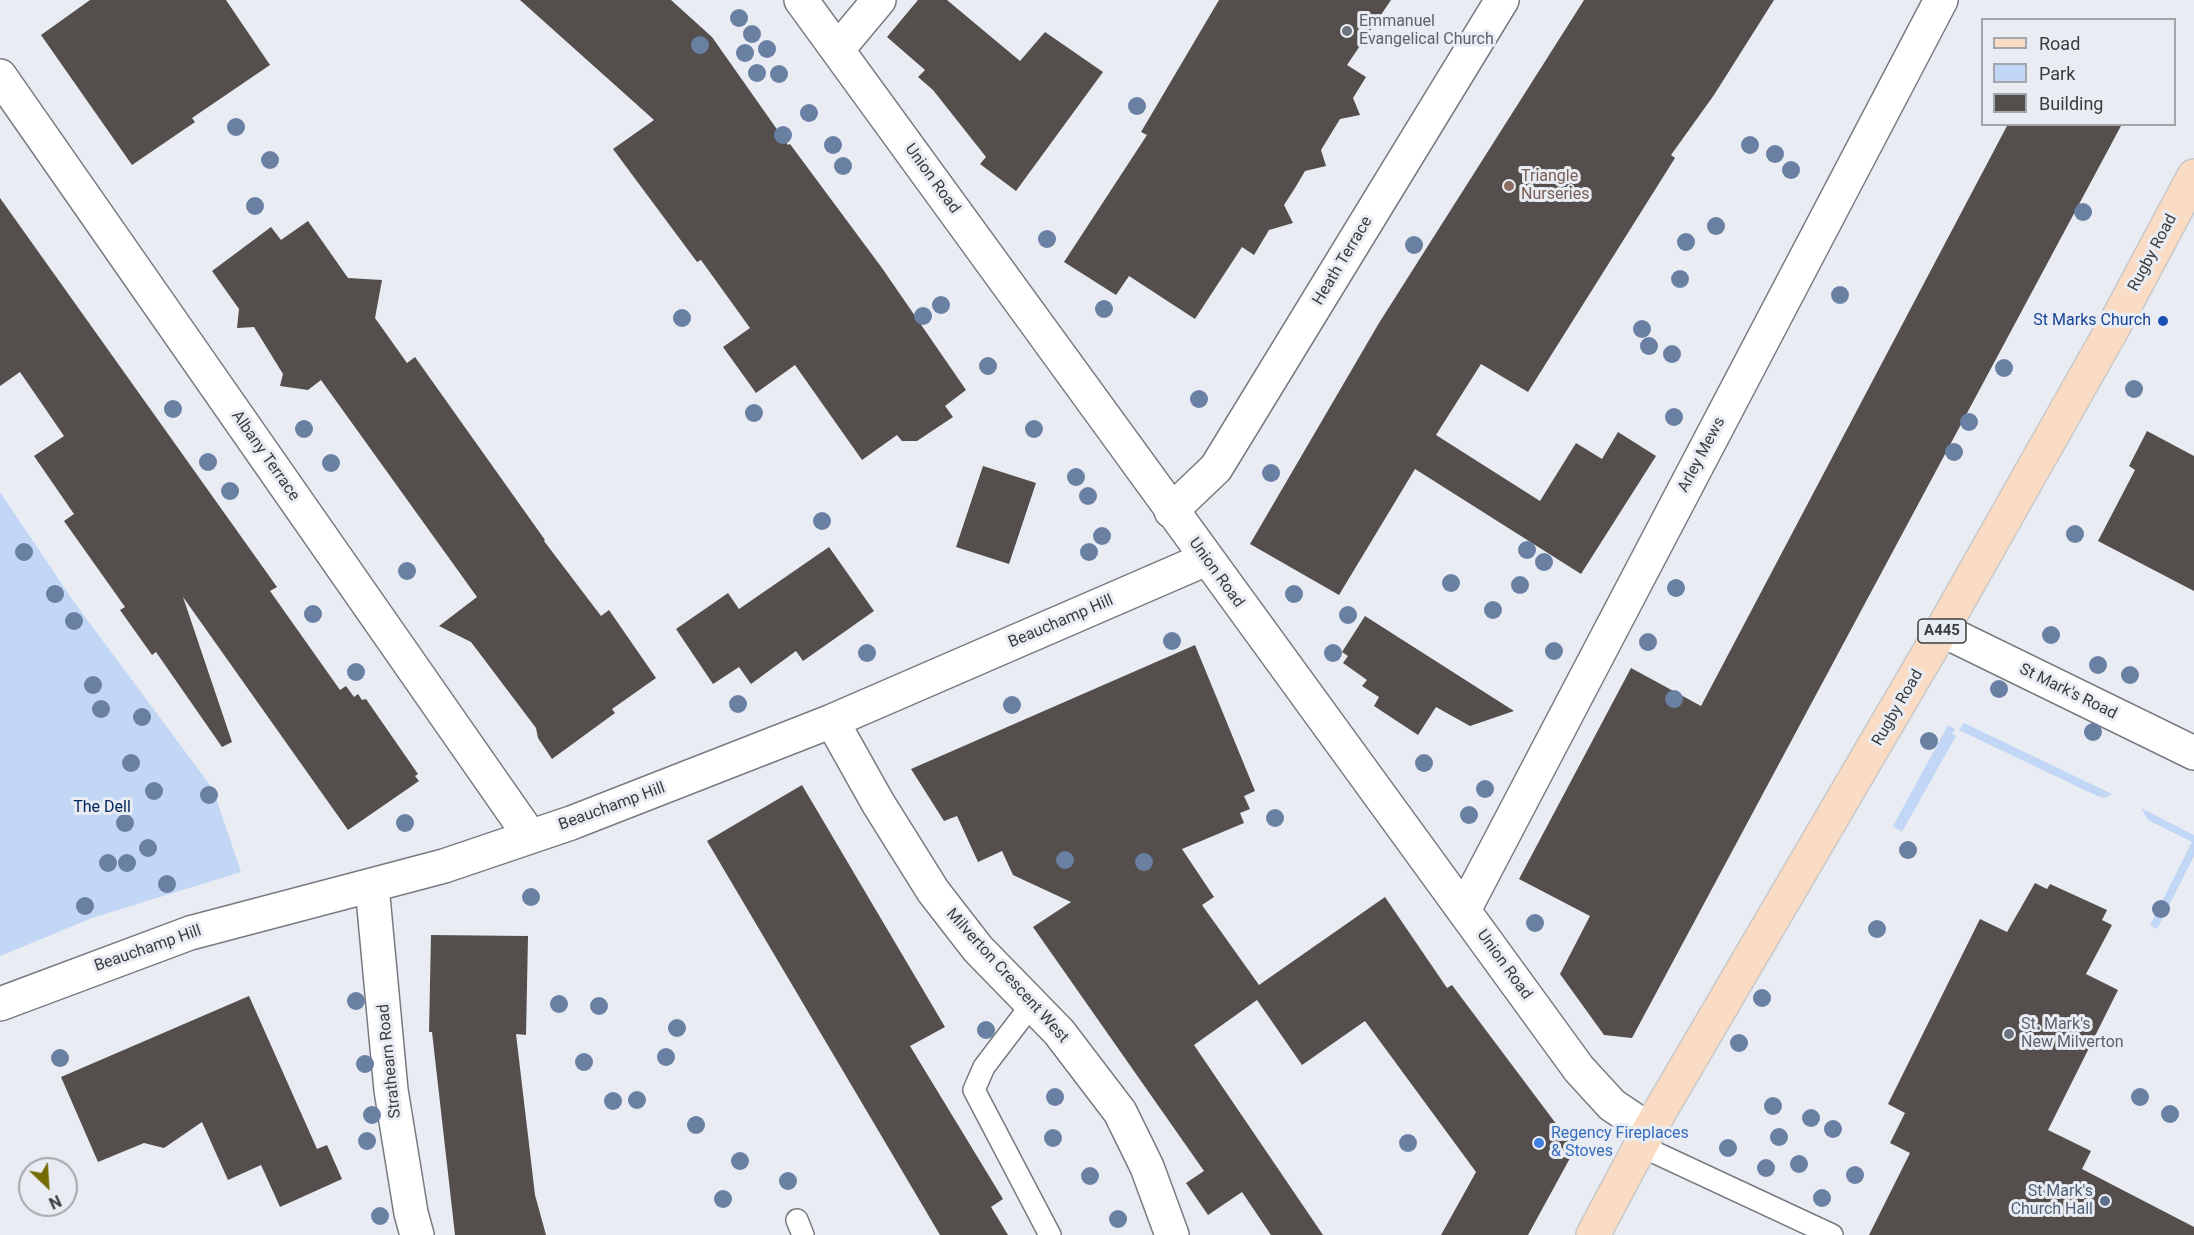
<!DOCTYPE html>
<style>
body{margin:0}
#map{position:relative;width:2194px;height:1235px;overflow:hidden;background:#e9edf3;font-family:Roboto,sans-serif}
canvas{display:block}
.legend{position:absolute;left:1981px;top:18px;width:195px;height:108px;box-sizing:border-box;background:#e9edf3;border:2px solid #a3a6ab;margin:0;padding:8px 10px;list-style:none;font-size:18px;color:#3b3c3f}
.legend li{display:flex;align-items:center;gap:12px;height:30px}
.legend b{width:30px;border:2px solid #a3a6ab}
.north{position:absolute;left:18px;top:1157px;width:60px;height:60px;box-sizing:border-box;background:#e9edf3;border:2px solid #a3a6ab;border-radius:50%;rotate:155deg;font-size:16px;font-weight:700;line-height:24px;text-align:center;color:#3b3c3f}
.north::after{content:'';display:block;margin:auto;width:21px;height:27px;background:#746b05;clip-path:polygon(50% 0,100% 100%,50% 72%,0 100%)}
</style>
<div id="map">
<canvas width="2194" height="1235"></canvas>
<ul class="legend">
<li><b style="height:8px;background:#fadbc3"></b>Road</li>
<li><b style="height:16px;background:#c2d6f5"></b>Park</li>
<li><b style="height:16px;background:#544e4d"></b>Building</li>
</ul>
<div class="north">N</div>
</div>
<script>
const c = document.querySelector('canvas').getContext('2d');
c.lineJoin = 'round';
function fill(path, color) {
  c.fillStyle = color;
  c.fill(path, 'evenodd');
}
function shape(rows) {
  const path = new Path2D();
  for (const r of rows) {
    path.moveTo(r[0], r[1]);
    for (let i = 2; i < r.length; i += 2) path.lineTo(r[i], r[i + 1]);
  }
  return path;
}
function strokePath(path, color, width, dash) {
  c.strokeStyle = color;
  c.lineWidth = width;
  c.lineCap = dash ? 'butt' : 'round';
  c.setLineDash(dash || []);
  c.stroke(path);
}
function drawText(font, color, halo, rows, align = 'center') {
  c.font = font + ' Roboto,sans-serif';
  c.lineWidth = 6;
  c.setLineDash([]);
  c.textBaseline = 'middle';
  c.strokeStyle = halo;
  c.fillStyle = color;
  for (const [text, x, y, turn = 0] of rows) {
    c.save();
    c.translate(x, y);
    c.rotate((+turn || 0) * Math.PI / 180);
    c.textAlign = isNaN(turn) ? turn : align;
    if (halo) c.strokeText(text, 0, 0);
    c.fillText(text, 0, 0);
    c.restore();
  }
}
fill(shape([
 [0,492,74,602,213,789,241,872,92,918,0,956],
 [1964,723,2112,794,2104,798,2097,796,1959,730],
 [1948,725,1955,729,1952,734,1956,736,1902,832,1893,826],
 [2141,808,2194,835,2194,856,2157,929,2150,925,2192,842,2148,820]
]), '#c2d6f5');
fill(shape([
 [90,0,226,0,270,65,192,118,195,122,132,165,41,35],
 [520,0,671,0,712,37,788,145,790,144,882,268,966,390,945,406,953,417,917,441,902,441,897,435,862,460,795,365,756,393,723,347,750,328,701,260,697,262,613,149,654,120],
 [918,0,947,0,1020,61,1045,32,1103,72,1016,191,980,164,986,157,933,90,918,77,925,70,887,37],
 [1219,0,1391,0,1347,65,1366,77,1353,98,1360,115,1340,119,1321,150,1326,166,1305,171,1295,188,1284,205,1293,223,1269,230,1254,255,1242,247,1195,319,1129,276,1116,295,1064,262,1147,135,1141,132],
 [1584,0,1774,0,1714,95,1671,155,1675,158,1528,392,1481,364,1436,435,1540,501,1576,443,1602,459,1618,432,1656,456,1581,574,1415,469,1339,595,1250,544,1379,323],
 [2008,124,2122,124,1632,1038,1604,1035,1560,974,1590,916,1519,879,1631,668,1701,706],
 [0,198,277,587,270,591,340,690,346,686,354,697,358,694,362,700,366,699,418,774,415,776,419,781,348,830,183,597,232,742,222,747,156,652,152,655,120,610,125,607,64,521,74,514,34,456,64,436,20,372,0,386],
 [308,221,348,278,382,280,375,318,407,363,415,357,545,540,544,541,601,616,609,610,656,678,612,709,615,713,552,759,538,738,536,728,471,642,439,626,477,597,321,380,308,390,280,386,283,374,254,327,237,328,239,309,212,271,271,227,281,240],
 [2147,431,2194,456,2194,591,2098,541,2135,470,2129,466],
 [983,466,1036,483,1009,564,956,547],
 [829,547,874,611,803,661,796,651,751,684,739,667,713,684,676,629,728,593,739,609],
 [1365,616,1514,711,1470,726,1436,707,1418,735,1374,706,1379,697,1362,686,1367,680,1343,663,1348,656,1342,652],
 [1195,645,1255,791,1244,796,1250,809,1240,813,1244,823,1182,849,1214,897,1202,905,1259,985,1385,897,1447,988,1452,985,1575,1149,1528,1235,1441,1235,1476,1172,1365,1021,1302,1065,1257,1000,1194,1045,1323,1235,1271,1235,1242,1192,1208,1215,1186,1183,1204,1171,1033,927,1071,902,1013,875,1002,851,978,862,957,816,944,821,911,769],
 [802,785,945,1027,910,1046,1003,1199,991,1207,1008,1235,940,1235,707,841],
 [2035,883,2047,889,2050,884,2107,910,2102,920,2112,925,2086,974,2118,990,2048,1130,2091,1151,2082,1169,2194,1227,2194,1235,1869,1235,1910,1153,1890,1143,1905,1113,1888,1104,1980,919,2007,932],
 [431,935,528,936,526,1035,516,1034,535,1195,546,1235,455,1235,432,1032,429,1032],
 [249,996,317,1149,327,1145,342,1179,280,1207,261,1165,228,1180,202,1122,164,1148,144,1143,98,1162,61,1077]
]), '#544e4d');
const lane = shape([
 [1032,1004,984,1067,974,1090,1050,1235],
 [1641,1146,1832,1235],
 [797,1220,803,1235]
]);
const street = shape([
 [801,0,1579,1069,1612,1105,1649,1130],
 [838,49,879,0],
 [0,76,530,836],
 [1171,511,1216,468,1502,0],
 [1942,630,2194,753],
 [832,721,878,803,933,891,978,949,1059,1032,1120,1112,1147,1167,1172,1235],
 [372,886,391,1090,411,1213,417,1235],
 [1464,910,1941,0],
 [0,1004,190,933,444,866,571,823,832,721,1206,559]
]);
const primary = shape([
 [1593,1235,1649,1130,1942,630,2114,326,2194,176]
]);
strokePath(lane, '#777b80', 24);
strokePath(street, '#777b80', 36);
strokePath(primary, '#c8c8c9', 36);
strokePath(lane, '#fff', 21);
strokePath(street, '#fff', 33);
strokePath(primary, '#fadbc3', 33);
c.fillStyle = '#6980a3';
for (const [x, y] of [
 [739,18],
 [752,34],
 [700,45],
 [767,49],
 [745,53],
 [757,73],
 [779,74],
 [1137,106],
 [809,113],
 [236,127],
 [783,135],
 [833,145],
 [1750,145],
 [1775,154],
 [270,160],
 [843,166],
 [1791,170],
 [255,206],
 [2083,212],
 [1716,226],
 [1047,239],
 [1686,242],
 [1414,245],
 [1680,279],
 [1840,295],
 [941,305],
 [1104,309],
 [923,316],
 [682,318],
 [1642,329],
 [1649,346],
 [1672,354],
 [988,366],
 [2004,368],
 [2134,389],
 [1199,399],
 [173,409],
 [754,413],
 [1674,417],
 [1969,422],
 [304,429],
 [1034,429],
 [1954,452],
 [208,462],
 [331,463],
 [1271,473],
 [1076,477],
 [230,491],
 [1088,496],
 [822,521],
 [2075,534],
 [1102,536],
 [1527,550],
 [24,552],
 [1089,552],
 [1544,562],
 [407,571],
 [1451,583],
 [1520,585],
 [1676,588],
 [55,594],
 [1294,594],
 [1493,610],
 [313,614],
 [1348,615],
 [74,621],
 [2051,635],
 [1172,641],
 [1648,642],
 [1554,651],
 [867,653],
 [1333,653],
 [2098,665],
 [356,672],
 [2130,675],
 [93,685],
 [1999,689],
 [1674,699],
 [738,704],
 [1012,705],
 [101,709],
 [142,717],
 [2093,732],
 [1929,741],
 [131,763],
 [1424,763],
 [1485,789],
 [154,791],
 [209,795],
 [1469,815],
 [1275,818],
 [125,823],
 [405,823],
 [148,848],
 [1908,850],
 [1065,860],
 [1144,862],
 [108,863],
 [127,863],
 [167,884],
 [531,897],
 [85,906],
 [2161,909],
 [1535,923],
 [1877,929],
 [1762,998],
 [356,1001],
 [559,1004],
 [599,1006],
 [677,1028],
 [986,1030],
 [1739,1043],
 [666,1057],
 [60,1058],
 [584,1062],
 [365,1064],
 [1055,1097],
 [2140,1097],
 [637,1100],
 [613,1101],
 [1773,1106],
 [2170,1114],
 [372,1115],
 [1811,1118],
 [696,1125],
 [1833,1129],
 [1779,1137],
 [1053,1138],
 [367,1141],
 [1408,1143],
 [1728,1148],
 [740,1161],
 [1799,1164],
 [1766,1168],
 [1855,1175],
 [1090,1176],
 [788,1181],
 [1822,1198],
 [723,1199],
 [380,1216],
 [1118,1219]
]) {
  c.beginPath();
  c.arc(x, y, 9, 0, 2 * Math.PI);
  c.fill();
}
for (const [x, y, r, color] of [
 [1347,31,6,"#6b7280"],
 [1509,186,6,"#8d6e63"],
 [2163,321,6,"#1a4fb4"],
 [2009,1034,6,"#6b7280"],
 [1539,1143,6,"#3f7fe0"],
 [2105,1201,6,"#5c6f8a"]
]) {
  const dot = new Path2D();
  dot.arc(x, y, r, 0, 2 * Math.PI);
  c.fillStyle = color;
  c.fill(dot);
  strokePath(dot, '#e9edf3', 2);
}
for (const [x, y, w] of [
 [1942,631,48]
]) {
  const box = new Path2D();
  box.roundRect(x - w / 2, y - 12, w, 24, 4.5);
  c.fillStyle = '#e9edf3';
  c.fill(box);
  strokePath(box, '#3b3c3f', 1.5);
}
drawText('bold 15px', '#3b3c3f', null, [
 ["A445",1942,631]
]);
drawText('16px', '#5b616d', '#e9edf3', [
 ["Emmanuel",1359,22],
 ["Evangelical Church",1359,40],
 ["St. Mark's",2021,1025],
 ["New Milverton",2021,1043]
], 'left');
drawText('16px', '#785e54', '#e9edf3', [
 ["Triangle",1521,177],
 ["Nurseries",1521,195]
], 'left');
drawText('16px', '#3b3c3f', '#e9edf3', [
 ["Union Road",932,179,54],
 ["Rugby Road",2153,253,-62],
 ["Heath Terrace",1343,261,-59],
 ["Arley Mews",1702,455,-62],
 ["Albany Terrace",265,456,55],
 ["Union Road",1216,573,54],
 ["Beauchamp Hill",1061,622,-23],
 ["St Mark's Road",2068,692,26],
 ["Rugby Road",1898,708,-60],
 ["Beauchamp Hill",612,807,-20],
 ["Beauchamp Hill",148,949,-19],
 ["Union Road",1504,965,54],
 ["Milverton Crescent West",1007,976,48],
 ["Strathearn Road",390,1061,-96]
]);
drawText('16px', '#164399', '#e9edf3', [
 ["St Marks Church",2151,321]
], 'right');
drawText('16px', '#002762', '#e9edf3', [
 ["The Dell",102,808]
]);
drawText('16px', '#366cbe', '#e9edf3', [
 ["Regency Fireplaces",1551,1134],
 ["& Stoves",1551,1152]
], 'left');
drawText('16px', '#4e5e75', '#e9edf3', [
 ["St Mark's",2093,1192],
 ["Church Hall",2093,1210]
], 'right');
</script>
